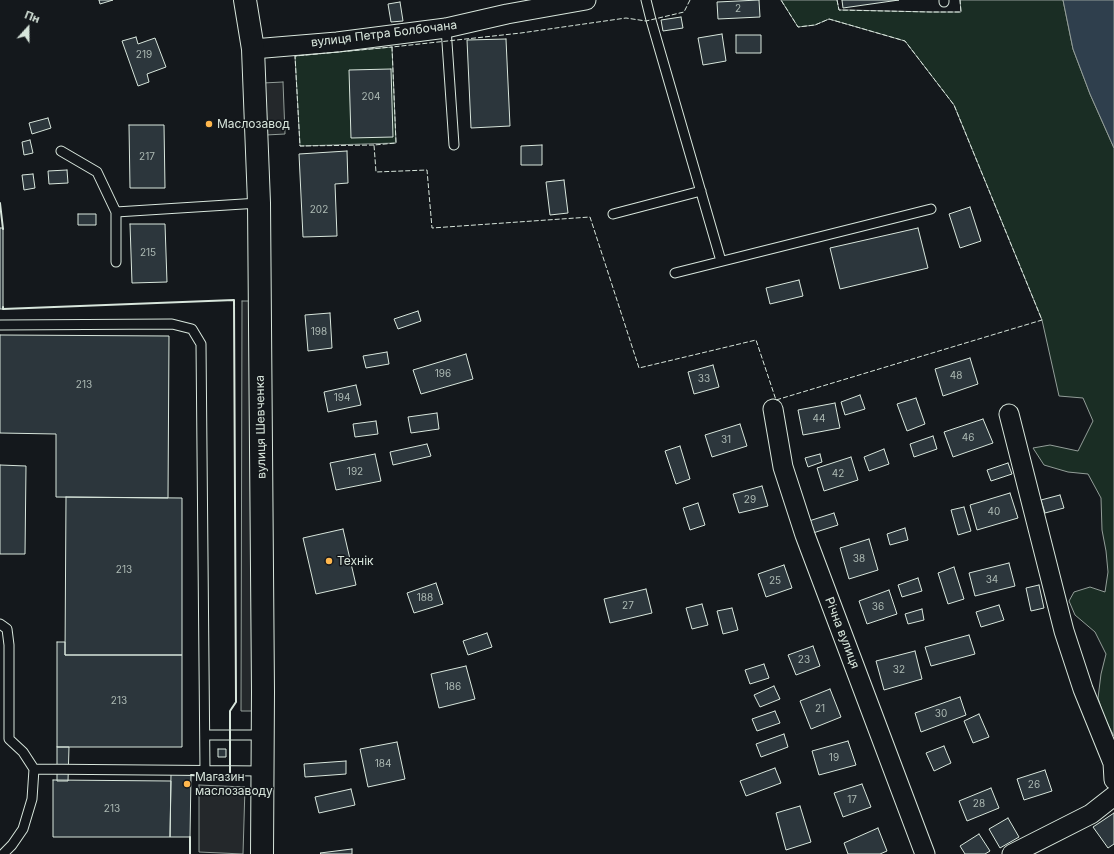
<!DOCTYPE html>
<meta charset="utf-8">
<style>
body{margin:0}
#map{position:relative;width:1114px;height:854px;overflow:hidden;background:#14181c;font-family:Inter,sans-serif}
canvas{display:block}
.north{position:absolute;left:8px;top:8px;width:40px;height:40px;-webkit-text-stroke:3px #14181c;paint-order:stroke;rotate:21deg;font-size:11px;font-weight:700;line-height:16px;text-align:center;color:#d8e6dc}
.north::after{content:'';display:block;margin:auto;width:14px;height:18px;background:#d8e6dc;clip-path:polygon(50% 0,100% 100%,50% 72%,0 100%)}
</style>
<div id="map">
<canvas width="1114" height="854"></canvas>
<div class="north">Пн</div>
</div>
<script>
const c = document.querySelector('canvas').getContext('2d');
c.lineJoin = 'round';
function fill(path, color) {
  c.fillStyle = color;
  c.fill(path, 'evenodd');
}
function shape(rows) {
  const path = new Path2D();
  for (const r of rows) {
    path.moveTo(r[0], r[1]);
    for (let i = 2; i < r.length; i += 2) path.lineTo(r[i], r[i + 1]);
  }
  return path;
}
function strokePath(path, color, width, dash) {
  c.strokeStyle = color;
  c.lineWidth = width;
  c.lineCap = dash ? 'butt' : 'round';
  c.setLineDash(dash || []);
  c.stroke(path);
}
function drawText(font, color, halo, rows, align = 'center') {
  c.font = font + ' Inter,sans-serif';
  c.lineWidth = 3;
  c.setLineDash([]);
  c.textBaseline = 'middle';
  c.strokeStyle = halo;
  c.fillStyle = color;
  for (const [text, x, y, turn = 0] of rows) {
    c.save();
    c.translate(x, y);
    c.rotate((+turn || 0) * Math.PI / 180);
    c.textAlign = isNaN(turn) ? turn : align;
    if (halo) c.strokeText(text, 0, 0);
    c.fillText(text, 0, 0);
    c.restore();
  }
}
const green = shape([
 [781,0,837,0,839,10,848,10,930,12,961,12,960,0,1063,0,1073,49,1090,94,1114,148,1114,736,1104,717,1098,698,1101,674,1106,654,1095,632,1075,615,1069,601,1074,592,1090,587,1105,592,1108,572,1106,551,1102,530,1101,498,1088,474,1068,472,1044,465,1033,448,1050,445,1078,451,1093,421,1083,398,1059,396,1042,320,954,105,905,41,829,19,815,25,798,27,781,0],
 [392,47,396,143,300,146,295,56,392,47]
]);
fill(green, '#1a2d24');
strokePath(green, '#939e99', 1);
const parking = shape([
 [283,82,285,134,266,135,263,83,283,82],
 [242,301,256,301,256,711,241,711,242,301],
 [199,785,245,787,243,854,199,852,199,785]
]);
fill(parking, '#24282b');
strokePath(parking, '#939e99', 1);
const water = shape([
 [1063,0,1114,0,1114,148,1090,94,1073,49,1063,0]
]);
fill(water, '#2f3f4d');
strokePath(water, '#939e99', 1);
const building = shape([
 [99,0,113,0,100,4,99,0],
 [759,0,760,17,718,19,717,2,759,0],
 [842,0,899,0,843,8,842,0],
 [400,2,403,21,391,22,388,4,400,2],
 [681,17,683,28,663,31,661,20,681,17],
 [722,34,726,61,703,65,698,38,722,34],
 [736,35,761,35,761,53,736,53,736,35],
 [136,37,138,44,155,38,166,67,147,74,149,82,138,86,122,41,136,37],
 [506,39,510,126,471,128,467,40,506,39],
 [391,69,393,137,351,138,349,70,391,69],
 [48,118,51,128,32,134,29,123,48,118],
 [129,125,164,125,165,188,130,188,129,125],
 [30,140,33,153,24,155,22,142,30,140],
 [542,145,542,165,521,165,521,146,542,145],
 [347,151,348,183,335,184,337,236,303,237,299,154,347,151],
 [67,170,68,183,49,184,48,171,67,170],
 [33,174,35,188,24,190,22,175,33,174],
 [564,180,568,213,550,215,546,182,564,180],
 [970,207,981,241,960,248,949,214,970,207],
 [78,214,96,214,96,225,78,225,78,214],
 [130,224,165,224,167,282,132,283,130,224],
 [0,228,3,228,3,309,0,309,0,228],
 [918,228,928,268,840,289,830,248,918,228],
 [799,280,803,296,770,304,766,288,799,280],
 [418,311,421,321,398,329,394,319,418,311],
 [330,313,332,348,308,351,305,315,330,313],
 [0,335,169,336,168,498,56,497,56,434,0,433,0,335],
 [387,352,389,364,366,368,363,356,387,352],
 [466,354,473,379,421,394,413,370,466,354],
 [970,358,978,384,943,396,935,369,970,358],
 [713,365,719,387,694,394,688,372,713,365],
 [356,385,361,405,328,412,324,392,356,385],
 [860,395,865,409,845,415,841,402,860,395],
 [916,398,925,424,907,431,897,404,916,398],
 [835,403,840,428,803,435,798,410,835,403],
 [437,413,439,429,411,433,408,417,437,413],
 [983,419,993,443,953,457,944,432,983,419],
 [376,421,378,434,355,437,353,424,376,421],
 [740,424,747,446,712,457,705,435,740,424],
 [933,436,937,449,914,457,910,444,933,436],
 [427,444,431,456,393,465,390,452,427,444],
 [680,446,690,479,676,484,665,451,680,446],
 [884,449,889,464,869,471,864,457,884,449],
 [375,454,381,481,336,490,330,463,375,454],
 [820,454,822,462,808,467,805,458,820,454],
 [851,457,858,480,824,491,817,468,851,457],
 [1008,463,1012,474,991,481,987,470,1008,463],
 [0,465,26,466,25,554,0,554,0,465],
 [762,486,768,506,739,513,733,494,762,486],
 [1010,493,1018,518,977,530,970,505,1010,493],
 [1060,495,1064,508,1045,513,1041,500,1060,495],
 [66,497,182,498,182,655,65,655,66,497],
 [698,503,705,525,690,530,683,508,698,503],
 [964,507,971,531,958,535,951,510,964,507],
 [834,513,838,525,813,533,809,521,834,513],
 [905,528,908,540,890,545,887,534,905,528],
 [343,529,356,585,316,594,303,538,343,529],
 [869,539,878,570,849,579,840,548,869,539],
 [1009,563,1015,586,975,596,969,573,1009,563],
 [784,565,792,588,766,597,758,574,784,565],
 [954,567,964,599,948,604,938,573,954,567],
 [918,578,922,591,902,597,898,585,918,578],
 [436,583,443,604,414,613,407,593,436,583],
 [1039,585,1044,608,1031,611,1026,588,1039,585],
 [646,589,652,613,610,623,604,599,646,589],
 [889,590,897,614,867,624,859,601,889,590],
 [702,604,708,625,692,629,686,608,702,604],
 [999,605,1004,620,981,627,976,612,999,605],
 [732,608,738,630,723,634,717,611,732,608],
 [922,609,924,620,908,624,905,614,922,609],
 [487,633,492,647,468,655,463,641,487,633],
 [969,635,975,654,931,666,925,647,969,635],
 [57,642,65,642,65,655,182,655,182,747,57,747,57,642],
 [813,646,820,666,796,675,788,655,813,646],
 [915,651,922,679,884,690,876,661,915,651],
 [764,664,769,678,750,684,745,670,764,664],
 [466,666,475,699,439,708,431,674,466,666],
 [774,686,780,699,760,707,754,695,774,686],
 [830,689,841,717,811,729,800,701,830,689],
 [960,697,966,715,921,732,915,713,960,697],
 [775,711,780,723,757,731,752,719,775,711],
 [979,714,989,737,973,743,964,721,979,714],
 [784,734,788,747,761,757,756,744,784,734],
 [848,741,856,765,819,775,812,751,848,741],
 [397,742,405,779,368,787,360,749,397,742],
 [944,746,951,763,934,771,926,753,944,746],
 [57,747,69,747,68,781,57,781,57,747],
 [218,749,226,749,226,757,218,757,218,749],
 [346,761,346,774,305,777,304,764,346,761],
 [775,768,781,783,746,796,740,781,775,768],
 [1045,770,1052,791,1024,800,1017,779,1045,770],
 [171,774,191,775,190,837,170,837,171,774],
 [53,780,171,781,170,837,53,837,53,780],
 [862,784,871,807,843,817,834,793,862,784],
 [991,788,999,808,967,821,959,801,991,788],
 [351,789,355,805,319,813,315,797,351,789],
 [800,806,811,842,786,850,776,813,800,806],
 [1114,813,1114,844,1108,848,1093,827,1114,813],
 [1008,818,1019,837,1000,848,989,829,1008,818],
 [878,828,887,851,880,854,848,854,844,843,878,828],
 [979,834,990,851,985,854,965,854,960,846,979,834],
 [352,849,352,854,321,854,320,853,352,849]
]);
fill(building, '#2c363c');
strokePath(building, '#d8e6dc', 1);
const service = shape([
 [646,0,651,20,721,261],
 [944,0,944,2],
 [446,28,454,145],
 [61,151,97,172,116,212],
 [613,214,701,191],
 [116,262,116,212,259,203],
 [675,273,931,209],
 [0,325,172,324,192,329,201,344,205,771],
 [0,624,7,629,9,645,9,739,23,752,34,769,32,799,23,829,12,845,3,854],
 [205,735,263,735],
 [34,769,262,771]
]);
const minor = shape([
 [253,49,337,42,446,28,507,14,586,0],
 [773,409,783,467,805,535,925,854],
 [1009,414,1064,631,1083,689,1113,763,1114,780],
 [1012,854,1091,814,1114,796]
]);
const tertiary = shape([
 [245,0,253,49,259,203,263,692,262,854]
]);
strokePath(service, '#d8e6dc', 11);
strokePath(minor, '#d8e6dc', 21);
strokePath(tertiary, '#d8e6dc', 24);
strokePath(service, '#14181c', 9);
strokePath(minor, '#14181c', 19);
strokePath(tertiary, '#14181c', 22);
strokePath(shape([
 [690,0,684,12,646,21,626,18,521,33,392,47,396,143,374,145,376,172,427,170,432,228,590,217,639,368,756,340,776,400,1042,320,954,105,905,41,829,19,815,25,798,27,781,0],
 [837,0,839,10,930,12,961,12,960,0],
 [374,145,300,146,295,56,392,47]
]), '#d8e6dc', 1, [5, 2]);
strokePath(shape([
 [0,203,3,229],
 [3,307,3,309,234,300,236,702,230,711,230,778,191,775],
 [190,837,190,854]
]), '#d8e6dc', 2);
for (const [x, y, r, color] of [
 [209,124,4,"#ffb74d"],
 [329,561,4,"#ffb74d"],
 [187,784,4,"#ffb74d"]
]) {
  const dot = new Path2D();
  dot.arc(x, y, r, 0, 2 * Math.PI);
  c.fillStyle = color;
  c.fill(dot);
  strokePath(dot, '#14181c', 1.5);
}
drawText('10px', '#adbab4', null, [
 ["2",738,9],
 ["219",144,55],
 ["204",371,97],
 ["217",147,157],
 ["202",319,210],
 ["215",148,253],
 ["198",319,332],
 ["196",443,374],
 ["48",956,376],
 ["33",704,379],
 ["213",84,385],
 ["194",342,398],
 ["44",819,419],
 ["46",968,438],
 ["31",726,440],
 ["192",355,472],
 ["42",838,474],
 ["29",750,500],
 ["40",994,512],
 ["38",859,559],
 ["213",124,570],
 ["34",992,580],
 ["25",775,581],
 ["188",425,598],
 ["27",628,606],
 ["36",878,607],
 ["23",804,660],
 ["32",899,670],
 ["186",453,687],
 ["213",119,701],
 ["21",820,709],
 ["30",941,714],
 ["19",834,758],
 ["184",383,764],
 ["26",1034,785],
 ["17",852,800],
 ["28",979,804],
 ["213",112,809]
]);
drawText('12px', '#d8e6dc', '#14181c', [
 ["вулиця Петра Болбочана",384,34,-7],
 ["вулиця Шевченка",261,427,-91],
 ["Річна вулиця",842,633,69]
]);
drawText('12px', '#d8e6dc', '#14181c', [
 ["Маслозавод",217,124],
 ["Технік",337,561],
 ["Магазин",195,777],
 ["маслозаводу",195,791]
], 'left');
</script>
